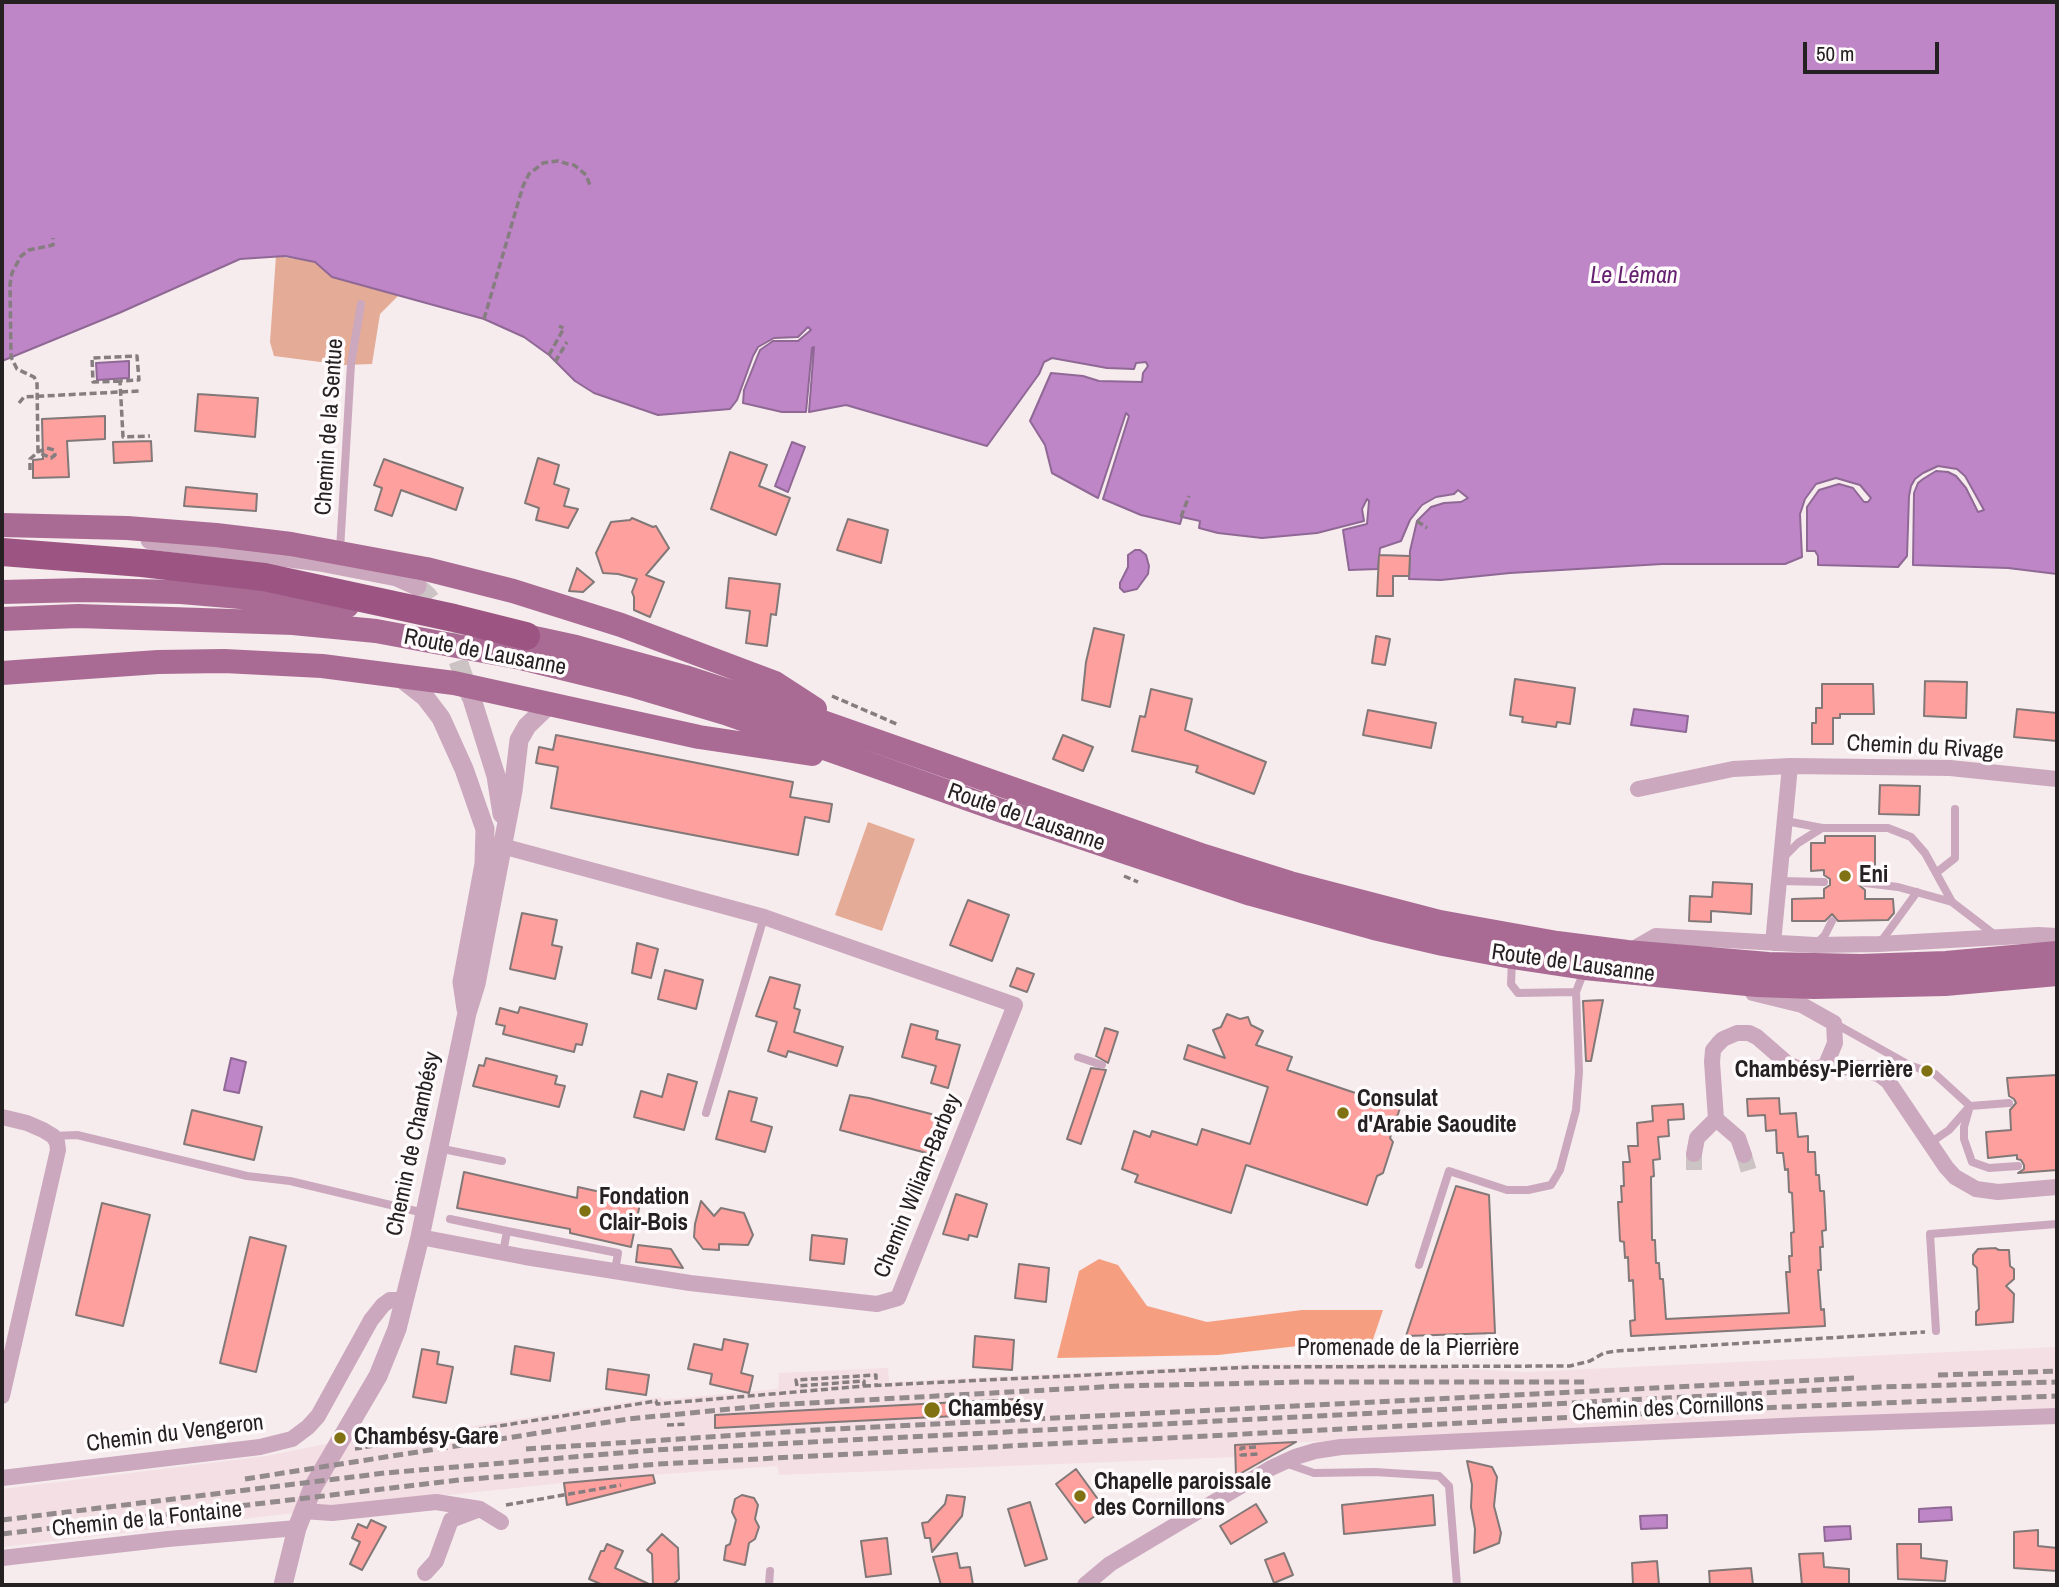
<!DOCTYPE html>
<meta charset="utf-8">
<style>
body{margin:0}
#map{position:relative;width:2059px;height:1587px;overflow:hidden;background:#f6ebed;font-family:"Archivo Narrow",sans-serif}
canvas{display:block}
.frame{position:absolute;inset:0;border:4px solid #252122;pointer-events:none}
.scale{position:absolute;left:1803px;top:42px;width:136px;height:32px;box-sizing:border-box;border:4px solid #252122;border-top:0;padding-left:9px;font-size:21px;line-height:24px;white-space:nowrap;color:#252122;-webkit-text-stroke:5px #fffafb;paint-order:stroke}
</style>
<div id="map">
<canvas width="2059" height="1587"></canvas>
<div class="frame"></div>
<div class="scale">50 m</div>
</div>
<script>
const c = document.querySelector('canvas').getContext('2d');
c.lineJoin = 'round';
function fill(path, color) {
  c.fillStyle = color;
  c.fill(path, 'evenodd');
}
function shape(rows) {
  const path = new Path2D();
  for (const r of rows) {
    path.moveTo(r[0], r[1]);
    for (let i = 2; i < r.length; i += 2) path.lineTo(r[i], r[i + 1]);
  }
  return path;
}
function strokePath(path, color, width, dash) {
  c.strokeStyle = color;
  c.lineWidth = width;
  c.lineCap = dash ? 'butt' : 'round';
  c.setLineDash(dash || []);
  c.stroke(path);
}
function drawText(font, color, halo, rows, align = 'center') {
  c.font = font + ' "Archivo Narrow",sans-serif';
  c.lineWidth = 7;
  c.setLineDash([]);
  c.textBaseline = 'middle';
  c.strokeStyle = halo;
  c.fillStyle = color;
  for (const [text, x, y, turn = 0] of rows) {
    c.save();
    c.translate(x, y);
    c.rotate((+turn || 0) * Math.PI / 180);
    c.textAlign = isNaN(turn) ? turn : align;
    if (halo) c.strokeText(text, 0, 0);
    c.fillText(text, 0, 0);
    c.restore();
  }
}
fill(shape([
 [2057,1347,2057,1408,1236,1445,1236,1457,779,1475,777,1466,609,1478,458,1494,2,1547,2,1489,266,1456,370,1435,372,1442,661,1397,662,1400,778,1389,779,1373,888,1368,889,1382,1256,1364,1371,1364,1525,1372]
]), '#f4dfe4');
fill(shape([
 [276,256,315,262,333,277,399,295,380,314,372,364,344,365,274,356,270,342],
 [868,822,915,839,882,931,835,915]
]), '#e4ab96');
fill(shape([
 [1099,1259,1118,1265,1147,1306,1207,1322,1302,1310,1383,1310,1369,1351,1298,1346,1218,1355,1057,1358,1079,1271]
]), '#f59f80');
const water = shape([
 [2,2,2057,2,2057,574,2008,568,1913,565,1914,493,1918,483,1923,479,1936,471,1948,472,1956,476,1966,488,1978,512,1984,510,1965,476,1957,469,1938,466,1923,473,1915,479,1911,486,1909,496,1907,556,1898,567,1818,565,1818,556,1815,551,1807,551,1807,507,1819,490,1839,484,1853,488,1864,502,1868,502,1871,498,1860,485,1836,478,1816,484,1805,499,1800,514,1802,557,1785,564,1662,564,1510,573,1441,580,1409,579,1410,551,1417,521,1431,507,1444,503,1461,502,1468,498,1458,490,1454,494,1436,497,1422,505,1410,520,1401,541,1380,548,1378,569,1349,570,1343,530,1367,524,1369,501,1367,499,1362,509,1364,521,1317,533,1262,538,1218,533,1199,528,1200,521,1182,517,1180,524,1141,515,1103,499,1129,416,1126,413,1098,498,1052,473,1045,445,1030,421,1051,373,1083,376,1099,381,1142,382,1143,373,1148,366,1146,362,1136,363,1134,369,1107,368,1052,358,1044,362,1039,374,987,446,846,405,809,412,814,347,812,348,806,412,782,412,743,403,744,390,760,350,773,341,798,341,811,330,808,327,798,337,774,338,758,347,753,356,737,400,730,409,658,415,594,393,575,381,549,355,524,337,484,319,332,277,315,262,285,256,240,259,119,313,2,361,2,2],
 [129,361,129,378,97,380,96,363,129,361],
 [792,442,805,447,788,492,775,486,792,442],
 [1135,550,1140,550,1146,555,1149,566,1148,574,1137,589,1124,592,1120,588,1120,583,1128,567,1128,555,1135,550],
 [1634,709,1688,716,1686,732,1631,725,1634,709],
 [231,1058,246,1062,239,1093,224,1090,231,1058],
 [1951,1507,1952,1520,1919,1522,1919,1509,1951,1507],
 [1667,1515,1667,1528,1641,1529,1640,1516,1667,1515],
 [1850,1526,1851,1539,1825,1541,1824,1527,1850,1526]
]);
fill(water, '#be86c7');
strokePath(water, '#906896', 2);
const building = shape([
 [198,394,258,398,255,437,195,431,198,394],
 [105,416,105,439,67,441,69,477,33,478,33,460,43,459,42,419,105,416],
 [151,441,152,461,114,463,113,442,151,441],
 [730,452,767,465,759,486,790,498,776,535,711,509,730,452],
 [538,458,559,465,554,484,569,489,564,506,578,509,568,528,536,520,539,508,525,503,538,458],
 [384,459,463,488,456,510,401,490,392,516,375,510,382,488,374,485,384,459],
 [186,487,257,494,256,511,184,506,186,487],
 [632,518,653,527,656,526,669,548,646,575,664,582,650,617,634,610,634,597,632,592,637,579,618,574,603,573,596,553,611,522,630,520,632,518],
 [848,519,888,530,881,563,837,550,848,519],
 [1379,555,1410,556,1409,576,1393,576,1393,596,1377,596,1379,555],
 [577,568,594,582,583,592,569,591,577,568],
 [729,578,780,584,776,615,771,614,767,646,746,643,750,611,726,608,729,578],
 [1094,628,1124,635,1110,707,1082,700,1086,662,1094,628],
 [1376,636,1390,639,1385,665,1372,663,1376,636],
 [1515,679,1575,688,1570,724,1557,722,1556,727,1522,722,1523,717,1510,715,1515,679],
 [1925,681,1967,682,1966,718,1924,716,1925,681],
 [1822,684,1873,684,1874,714,1840,714,1840,718,1833,718,1833,744,1812,744,1812,723,1816,723,1816,708,1822,708,1822,684],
 [1151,689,1192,699,1185,730,1266,762,1254,794,1196,772,1198,766,1132,751,1140,716,1145,717,1151,689],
 [2017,709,2057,713,2057,741,2014,737,2017,709],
 [1368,710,1436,723,1431,748,1363,735,1368,710],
 [556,735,793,782,790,797,832,804,829,822,805,817,798,855,551,808,558,767,536,763,539,747,553,750,556,735],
 [1063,735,1093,747,1083,771,1053,759,1063,735],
 [1880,785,1920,786,1919,815,1879,814,1880,785],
 [1825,836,1875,836,1875,870,1865,870,1865,877,1859,880,1859,885,1865,890,1865,899,1893,899,1894,913,1888,920,1838,921,1832,914,1825,921,1792,921,1792,899,1824,898,1824,889,1830,885,1830,879,1824,875,1824,870,1811,871,1811,843,1825,843,1825,836],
 [1713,882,1752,884,1751,914,1711,911,1711,922,1689,921,1690,896,1712,897,1713,882],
 [968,900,1009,915,992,961,950,945,968,900],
 [522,913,557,920,552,945,562,947,555,979,510,969,522,913],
 [637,943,658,949,651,978,632,973,637,943],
 [1017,968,1034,974,1027,992,1010,986,1017,968],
 [665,970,703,980,696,1009,658,999,665,970],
 [770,977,800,985,794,1008,800,1010,794,1032,843,1047,837,1066,788,1051,786,1057,768,1051,777,1022,756,1016,770,977],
 [1603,1000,1591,1061,1586,1061,1583,1001,1603,1000],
 [520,1007,587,1024,582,1045,576,1044,574,1052,503,1034,505,1026,496,1024,500,1008,518,1013,520,1007],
 [1227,1014,1240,1019,1248,1017,1251,1025,1263,1031,1256,1045,1292,1057,1287,1070,1400,1108,1390,1138,1393,1142,1383,1173,1377,1176,1367,1205,1246,1165,1231,1213,1135,1182,1138,1175,1122,1169,1134,1131,1150,1137,1152,1131,1197,1145,1202,1129,1250,1144,1268,1087,1184,1059,1188,1045,1225,1058,1213,1030,1221,1027,1227,1014],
 [911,1024,938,1031,936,1039,960,1045,948,1088,931,1083,936,1066,902,1057,911,1024],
 [1105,1028,1118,1032,1108,1063,1096,1056,1105,1028],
 [486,1058,557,1076,555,1084,565,1086,559,1107,473,1086,479,1065,484,1066,486,1058],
 [1091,1068,1106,1070,1081,1144,1067,1139,1091,1068],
 [668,1074,697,1082,684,1130,634,1117,641,1091,662,1097,668,1074],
 [2057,1075,2057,1170,2018,1173,2024,1169,2024,1165,2021,1160,2017,1159,2017,1155,1988,1158,1986,1132,2011,1130,2010,1110,2016,1103,2014,1099,2009,1096,2007,1078,2057,1075],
 [729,1091,757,1098,751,1121,772,1127,765,1152,716,1139,729,1091],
 [850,1095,869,1098,935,1115,934,1118,943,1120,934,1155,840,1130,850,1095],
 [1779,1098,1780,1114,1796,1113,1798,1137,1808,1136,1808,1152,1815,1152,1816,1175,1819,1175,1820,1191,1824,1191,1826,1230,1822,1231,1823,1247,1820,1247,1821,1270,1818,1270,1821,1310,1824,1309,1825,1326,1631,1336,1630,1321,1635,1320,1633,1280,1629,1281,1628,1257,1625,1258,1624,1242,1620,1241,1618,1202,1622,1202,1621,1186,1624,1186,1623,1162,1630,1162,1628,1146,1638,1146,1637,1123,1653,1121,1652,1106,1683,1104,1684,1119,1668,1120,1669,1136,1658,1137,1660,1159,1653,1160,1654,1176,1651,1177,1652,1240,1655,1240,1656,1263,1659,1263,1660,1279,1663,1279,1666,1319,1789,1313,1786,1272,1790,1272,1789,1256,1792,1256,1791,1233,1794,1232,1792,1193,1789,1192,1788,1169,1785,1170,1783,1153,1777,1153,1776,1130,1766,1131,1765,1115,1748,1116,1747,1099,1779,1098],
 [192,1110,262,1127,254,1160,184,1144,192,1110],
 [464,1172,577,1198,578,1187,623,1197,625,1189,636,1191,641,1199,631,1247,570,1233,570,1229,457,1208,464,1172],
 [1456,1186,1489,1195,1495,1333,1406,1336,1456,1186],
 [956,1194,987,1204,977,1237,969,1235,968,1240,943,1234,956,1194],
 [701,1201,714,1216,721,1208,744,1213,753,1235,748,1245,719,1244,719,1250,703,1249,694,1237,695,1224,701,1201],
 [102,1203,150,1215,123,1326,76,1315,102,1203],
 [812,1235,847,1239,844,1264,810,1260,812,1235],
 [250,1237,286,1246,256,1372,220,1363,250,1237],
 [638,1245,671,1249,683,1268,636,1262,638,1245],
 [1995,1248,1999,1250,2009,1250,2010,1266,2014,1269,2014,1279,2006,1286,2014,1294,2013,1322,1976,1325,1976,1312,1979,1309,1977,1268,1973,1264,1973,1255,1978,1249,1995,1248],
 [1019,1264,1049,1268,1046,1302,1015,1298,1019,1264],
 [975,1336,1014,1340,1012,1370,973,1367,975,1336],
 [724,1339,748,1344,741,1373,753,1376,749,1393,710,1384,712,1374,688,1369,694,1344,722,1350,724,1339],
 [515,1346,554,1353,550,1381,511,1374,515,1346],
 [422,1349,439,1352,437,1364,453,1367,446,1403,413,1397,422,1349],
 [608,1369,649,1375,646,1395,606,1389,608,1369],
 [1016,1399,1016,1413,715,1428,715,1415,1016,1399],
 [1296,1442,1236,1476,1235,1445,1296,1442],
 [1467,1461,1492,1467,1497,1477,1494,1506,1501,1533,1499,1543,1474,1553,1475,1529,1471,1507,1472,1485,1467,1461],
 [1076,1469,1105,1509,1085,1523,1056,1484,1076,1469],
 [653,1475,655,1483,567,1505,564,1483,653,1475],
 [742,1495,754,1498,758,1505,755,1519,759,1527,755,1539,749,1543,745,1565,724,1560,726,1546,730,1544,736,1520,732,1512,735,1499,742,1495],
 [947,1495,965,1497,962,1516,932,1552,930,1538,925,1538,922,1523,928,1522,945,1504,947,1495],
 [1433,1495,1435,1525,1344,1534,1342,1505,1433,1495],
 [1030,1502,1047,1559,1025,1566,1008,1509,1030,1502],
 [1256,1504,1267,1522,1231,1544,1220,1526,1256,1504],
 [371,1520,386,1527,362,1570,350,1564,360,1542,352,1538,358,1524,367,1528,371,1520],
 [2038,1530,2038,1546,2057,1548,2057,1571,2014,1568,2014,1532,2038,1530],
 [662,1534,678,1548,679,1579,673,1585,653,1585,652,1554,647,1550,662,1534],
 [887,1538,891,1574,866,1577,861,1541,887,1538],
 [607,1544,623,1551,615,1568,651,1585,603,1585,589,1579,601,1551,604,1551,607,1544],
 [1897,1544,1921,1544,1921,1558,1947,1561,1945,1581,1898,1579,1897,1544],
 [957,1553,960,1568,970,1567,973,1585,941,1585,933,1557,957,1553],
 [1284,1553,1293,1575,1274,1583,1265,1560,1284,1553],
 [1823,1553,1824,1567,1849,1569,1849,1585,1802,1585,1799,1554,1823,1553],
 [1657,1561,1659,1585,1633,1585,1632,1563,1657,1561],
 [1751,1568,1753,1585,1710,1585,1709,1571,1751,1568]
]);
fill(building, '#fda09e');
strokePath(building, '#827877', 2);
strokePath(shape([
 [1694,1154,1694,1170],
 [1744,1155,1749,1172]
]), '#ccc3c4', 16, [16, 8]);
strokePath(shape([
 [417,586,428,596,443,618,471,698]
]), '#ccc3c4', 19, [19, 10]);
strokePath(shape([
 [484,319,523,186,529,174,543,163,558,161,568,164,574,165,586,175,591,188],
 [549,355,564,328,559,326],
 [555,362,567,342],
 [120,381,93,382,92,358,137,356,139,380,120,381,123,437,150,436],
 [19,403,24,397,139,391],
 [30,470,30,459,38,452,47,448,54,450,55,455,51,458,38,452,37,382,34,377,17,369,11,357,10,284,12,273,21,256,29,250,53,245,53,238],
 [1181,517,1189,496],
 [1417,521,1427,528],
 [832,696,899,725],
 [1124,876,1138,882],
 [797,1386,796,1380,876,1375,876,1386],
 [864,1386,1252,1367,1570,1366,1590,1361,1604,1353,1616,1351,1925,1332],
 [667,1425,688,1424],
 [1256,1447,1241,1448,1241,1455,1259,1454],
 [355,1449,656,1401,657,1404,864,1386,864,1381,797,1386],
 [506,1505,621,1485]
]), '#857d7f', 3.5, [7, 3.5]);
strokePath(shape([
 [340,550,351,364,361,304],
 [1786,821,1822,828,1888,828,1911,837,1925,853,1952,902],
 [1783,858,1798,843,1822,828],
 [1936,873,1955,858,1955,809],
 [1780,881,1824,882],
 [1865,883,1898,887,1952,902,1995,935],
 [1880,943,1917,892],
 [1816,944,1825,935,1832,921],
 [1512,960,1511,984,1518,993,1576,992],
 [1834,1023,1909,1065,1935,1074,1970,1106],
 [1078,1057,1102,1065],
 [1970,1106,1964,1127,1964,1139,1972,1162,1989,1168,2018,1166],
 [706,1113,764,917],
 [53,1136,77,1135,247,1176,290,1181,424,1213],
 [1930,1143,1949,1130,1970,1106,2009,1103],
 [438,1148,502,1161],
 [450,1219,507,1231],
 [503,1253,507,1231,618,1253,615,1271],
 [1419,1265,1449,1171,1507,1190,1528,1190,1551,1185,1560,1170,1576,1110,1579,1072,1576,992,1584,971],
 [1936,1331,1930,1234,2057,1224],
 [1285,1463,1314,1473,1375,1472,1439,1476,1449,1486,1457,1585],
 [769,1585,770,1571]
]), '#cba8bd', 8);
strokePath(shape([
 [1638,789,1733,769,1790,766],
 [1773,943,1790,766,1950,768,2057,779],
 [1630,951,1656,936,1815,945,1879,944,2038,935,2057,936],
 [1753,993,1802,1005,1834,1023,1835,1043,1825,1067],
 [2,1117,27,1123,43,1130,53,1136,57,1142,58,1150,2,1396],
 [1694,1154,1697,1138,1716,1119],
 [1744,1155,1738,1138,1716,1119,1712,1062,1713,1050,1718,1044,1723,1039,1737,1033,1749,1033,1757,1037,1788,1064,1802,1070,1825,1067,1861,1068,1880,1075,1888,1081,1946,1167,1955,1177,1976,1189,1998,1192,2057,1187],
 [420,1237,525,1257,690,1283,877,1304,898,1298,1015,1005,764,917,502,846],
 [2,1478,260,1447,292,1439,308,1427,318,1416,371,1320,383,1305,390,1300,405,1300],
 [303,1511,332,1513,436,1502,480,1509,501,1522],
 [2,1558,168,1539,297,1528],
 [425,1573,436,1561,451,1520,480,1509],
 [1085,1585,1110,1564,1271,1468,1295,1457,1315,1451,1341,1447,1802,1425,2057,1416]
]), '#cba8bd', 16);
strokePath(shape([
 [150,540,320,562,397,577,417,586],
 [397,675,425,697,441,718,464,769,485,829,484,864,462,982,466,1009],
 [472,699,496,776,502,814],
 [283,1585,297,1528,313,1487,378,1376,397,1329,420,1237,467,1013,476,984,513,791,519,740,527,726,551,703]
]), '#cba8bd', 19);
strokePath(shape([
 [2,525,127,528,216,535,291,544,426,569,513,591,621,625,775,683,815,709],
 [2,592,83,590,181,592,347,606],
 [2,619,78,616,293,623,376,631,521,658,631,685,725,713,1002,811,1251,894,1374,928,1443,944,1512,957,1585,968,1757,985,1814,987,1945,984,2057,974],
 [507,632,576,647,685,677,825,723,1204,856,1290,883,1440,922,1557,943,1627,952,1768,964,1861,966,1946,963,2057,953],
 [2,673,158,662,224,661,322,666,454,683,699,737,812,754]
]), '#a96b93', 24);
strokePath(shape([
 [2,552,142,563,264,577,454,618,526,636]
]), '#9c5583', 28);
strokePath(shape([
 [1938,1375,2057,1371],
 [526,1449,816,1430,1854,1378],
 [245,1479,628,1419,772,1405,1120,1386,1304,1382,1587,1382],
 [2,1520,385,1473,655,1450,1881,1387,2057,1382],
 [2,1534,459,1480,658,1464,1734,1409,2057,1396]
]), '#928a8c', 5, [10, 5]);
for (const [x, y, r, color] of [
 [1845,876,7,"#807112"],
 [1927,1071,7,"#807112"],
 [1343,1113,7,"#807112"],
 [585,1211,7,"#807112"],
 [932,1410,9,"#807112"],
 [340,1438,7,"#807112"],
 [1080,1496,7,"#807112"]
]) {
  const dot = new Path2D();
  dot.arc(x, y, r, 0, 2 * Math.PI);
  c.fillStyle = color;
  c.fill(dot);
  strokePath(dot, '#fffafb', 2.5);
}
drawText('23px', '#252122', '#fffafb', [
 ["Chemin de la Sentue",330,427,-86],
 ["Route de Lausanne",485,653,11],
 ["Chemin du Rivage",1925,748,3],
 ["Route de Lausanne",1026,818,19],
 ["Route de Lausanne",1573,964,8],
 ["Chemin de Chambésy",414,1144,-78],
 ["Chemin Wiliam-Barbey",918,1186,-68],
 ["Promenade de la Pierrière",1408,1349],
 ["Chemin des Cornillons",1668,1409,-3],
 ["Chemin du Vengeron",175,1434,-7],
 ["Chemin de la Fontaine",147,1520,-6]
]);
drawText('bold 23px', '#252122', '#fffafb', [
 ["Eni",1859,876],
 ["Chambésy-Pierrière",1913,1071,"right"],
 ["Consulat",1357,1100],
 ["d'Arabie Saoudite",1357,1126],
 ["Fondation",599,1198],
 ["Clair-Bois",599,1224],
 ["Chambésy",948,1410],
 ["Chambésy-Gare",354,1438],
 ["Chapelle paroissale",1094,1483],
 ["des Cornillons",1094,1509]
], 'left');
drawText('italic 24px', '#631f6e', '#fffafb', [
 ["Le Léman",1634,277]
]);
</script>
